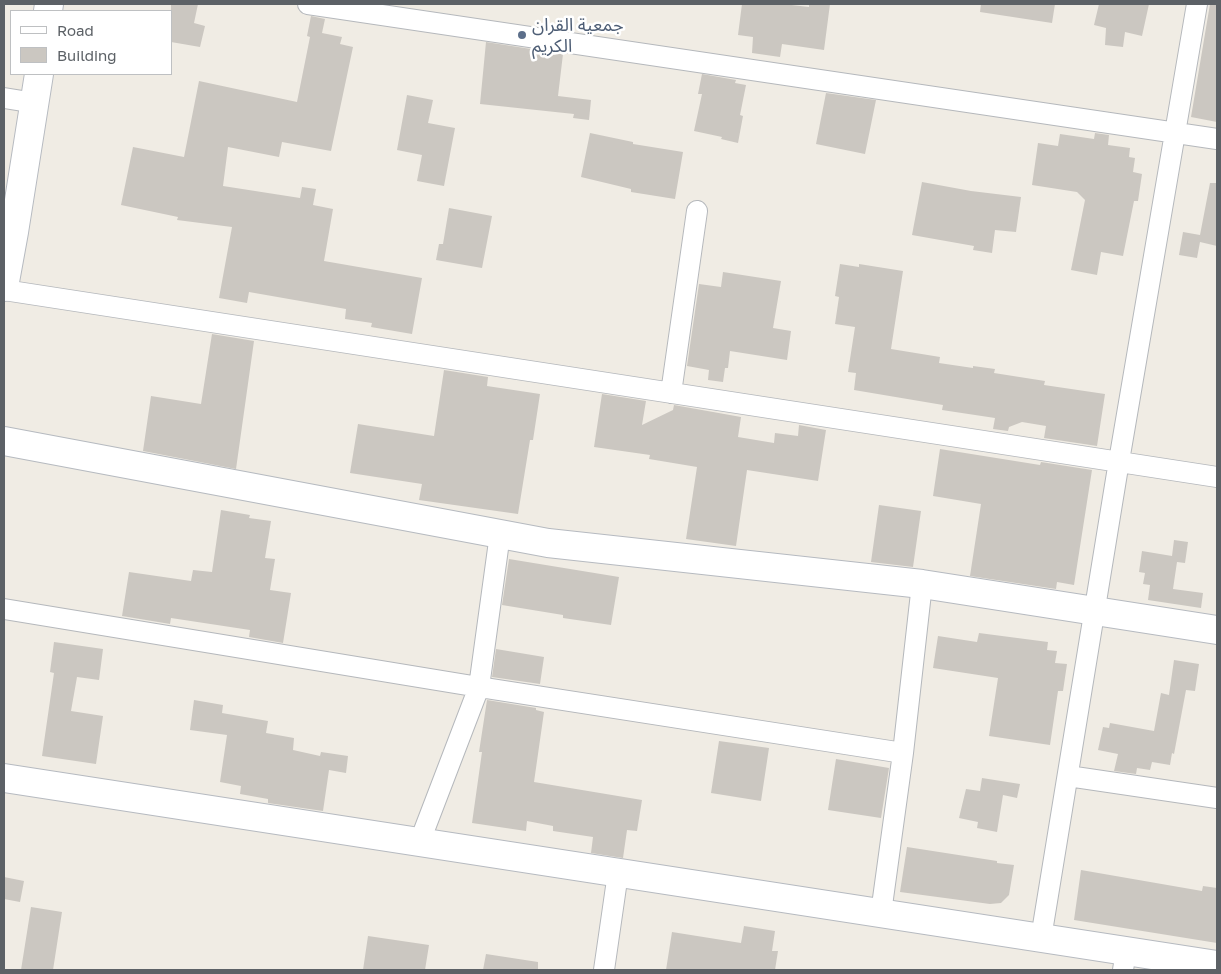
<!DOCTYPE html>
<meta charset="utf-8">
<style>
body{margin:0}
#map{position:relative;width:1221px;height:974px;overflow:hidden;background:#f0ece4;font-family:"Golos Text",sans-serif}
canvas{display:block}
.frame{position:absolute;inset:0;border:5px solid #5c6166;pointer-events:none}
.legend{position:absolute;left:10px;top:10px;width:162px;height:65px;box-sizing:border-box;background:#fff;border:1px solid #bec0c2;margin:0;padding:6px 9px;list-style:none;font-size:15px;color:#5c6166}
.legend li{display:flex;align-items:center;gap:10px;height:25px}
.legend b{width:25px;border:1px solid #bec0c2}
</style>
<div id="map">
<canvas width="1221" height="974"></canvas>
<div class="frame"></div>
<ul class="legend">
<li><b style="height:6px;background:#fff"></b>Road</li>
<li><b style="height:14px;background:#cbc7c1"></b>Building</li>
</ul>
</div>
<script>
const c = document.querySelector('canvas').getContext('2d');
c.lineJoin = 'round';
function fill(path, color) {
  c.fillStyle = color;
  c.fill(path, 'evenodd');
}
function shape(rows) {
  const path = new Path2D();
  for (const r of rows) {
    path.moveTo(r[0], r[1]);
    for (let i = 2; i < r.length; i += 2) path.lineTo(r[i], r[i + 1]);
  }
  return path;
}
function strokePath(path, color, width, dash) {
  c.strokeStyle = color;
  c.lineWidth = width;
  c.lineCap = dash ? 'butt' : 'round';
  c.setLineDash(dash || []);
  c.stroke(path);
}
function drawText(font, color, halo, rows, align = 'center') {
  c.font = font + ' "Golos Text","Noto Sans Arabic",sans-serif';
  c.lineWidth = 5;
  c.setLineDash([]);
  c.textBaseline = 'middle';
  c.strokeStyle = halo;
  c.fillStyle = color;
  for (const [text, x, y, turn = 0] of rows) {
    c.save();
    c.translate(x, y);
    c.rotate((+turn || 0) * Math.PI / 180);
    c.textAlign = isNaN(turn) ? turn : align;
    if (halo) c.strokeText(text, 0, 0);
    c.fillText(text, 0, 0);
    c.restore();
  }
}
fill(shape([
 [171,4,198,4,194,23,205,26,200,47,171,42],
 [742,4,783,4,809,7,809,4,830,4,824,50,782,44,780,57,752,53,753,37,738,35],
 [981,4,1055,4,1052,23,980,12],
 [1099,4,1149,4,1142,36,1125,32,1123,47,1105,45,1106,28,1094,25],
 [1210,4,1217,4,1217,122,1191,117],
 [311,16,325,19,322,33,342,37,340,44,353,47,331,151,282,142,279,157,228,147,223,186,300,198,302,187,316,189,313,205,333,209,324,261,422,278,412,334,371,327,372,323,345,319,346,309,249,292,247,303,219,298,232,227,177,220,178,217,121,205,133,147,184,157,199,81,297,102,310,37,307,36],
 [486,42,563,54,558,96,591,100,589,120,573,118,574,114,480,104],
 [702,74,736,80,735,83,746,85,740,115,743,116,738,143,721,139,722,137,694,131,702,94,698,94],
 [826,93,876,100,865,154,816,144],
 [407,95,433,100,428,123,455,128,444,186,417,181,422,155,397,150],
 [590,133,633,142,633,144,683,152,675,199,631,192,631,189,581,177],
 [1095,133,1109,135,1108,145,1130,148,1129,157,1135,158,1133,172,1142,174,1138,201,1134,201,1123,256,1101,252,1097,275,1071,270,1085,200,1077,192,1032,185,1038,143,1058,146,1060,134,1094,139],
 [922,182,971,191,1021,197,1016,232,995,230,992,253,973,250,974,246,912,235],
 [1210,183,1217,183,1217,246,1200,242,1197,258,1179,255,1183,232,1200,235],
 [449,208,492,216,482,268,436,260,439,244,443,244],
 [840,264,859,267,859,264,903,271,891,349,940,357,939,363,973,368,973,366,995,369,994,373,1045,381,1044,385,1105,394,1097,446,1044,438,1046,426,1022,422,1009,427,1008,431,993,429,995,418,942,410,943,405,854,390,856,373,848,372,855,327,835,324,839,297,835,296],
 [723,272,781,281,773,328,791,331,787,360,730,351,728,368,725,368,723,382,708,380,709,370,687,366,699,284,721,287],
 [212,334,254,341,236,469,143,451,151,396,201,404],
 [444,370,488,377,487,386,540,394,533,440,530,440,518,514,419,500,422,484,350,473,358,424,434,436],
 [602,394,646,401,642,425,673,410,674,405,741,417,738,437,774,443,775,433,798,436,799,425,826,430,818,481,747,470,736,546,686,539,697,467,649,459,650,455,594,447],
 [940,449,1040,465,1041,462,1092,470,1074,585,1057,582,1056,589,970,576,981,504,933,496],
 [879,505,921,511,913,567,871,562],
 [221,510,250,515,249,518,271,521,265,558,275,559,270,590,291,593,283,643,249,637,250,630,171,618,170,624,122,616,129,572,191,581,193,570,212,572],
 [1174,540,1188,542,1185,563,1177,562,1173,589,1203,593,1201,608,1148,600,1150,585,1143,584,1145,573,1139,572,1142,551,1172,556],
 [509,559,619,577,611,625,563,618,563,615,502,605],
 [979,633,1048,642,1047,650,1057,651,1055,663,1067,664,1063,691,1058,691,1050,745,989,736,998,678,933,668,938,636,977,642],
 [54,642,103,649,99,680,77,677,71,711,103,716,96,764,42,756,54,673,50,672],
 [496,649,544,657,540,684,492,677],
 [1174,660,1199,664,1195,691,1186,690,1174,754,1172,753,1170,765,1152,762,1150,770,1137,768,1136,774,1114,771,1118,754,1098,750,1103,727,1109,728,1110,723,1154,731,1161,693,1169,695],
 [194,700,223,705,222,713,268,721,266,733,294,738,293,750,320,756,321,752,348,756,346,773,329,770,323,811,268,803,268,799,240,794,241,786,220,782,227,735,190,730],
 [487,700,536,708,536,710,544,712,534,782,642,800,637,831,627,830,623,858,591,853,593,837,553,831,553,826,527,821,526,831,472,823,482,752,479,752],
 [719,741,769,748,761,801,711,793],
 [836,759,889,768,881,818,828,810],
 [982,778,1020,784,1017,798,1003,795,997,832,977,828,978,822,959,818,966,789,980,791],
 [907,847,997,861,997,863,1014,865,1009,895,1001,903,990,904,900,892],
 [1081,870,1202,891,1203,886,1217,888,1217,943,1074,920],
 [4,877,24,881,20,902,4,899],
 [31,907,62,912,53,970,21,970],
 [744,926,775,931,772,951,778,951,775,970,666,970,672,932,741,943],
 [368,936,429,945,425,970,363,970],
 [486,954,538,962,538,970,483,970]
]), '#cbc7c1');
const street = shape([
 [308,4,1217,139],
 [4,98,35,103],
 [4,290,1217,477],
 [671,393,697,211],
 [4,609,479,687,903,753],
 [1068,776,1217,798],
 [420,841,479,687,500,534],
 [881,913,903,753,922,584],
 [1041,938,1119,461,1197,4],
 [604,970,618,873],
 [1123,970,1126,951]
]);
const secondary = shape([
 [48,11,49,4],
 [4,287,14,232,39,74],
 [4,441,548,543,922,584,1217,630],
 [4,778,1217,965]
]);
strokePath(street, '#b5b8bc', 22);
strokePath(secondary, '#b6bac0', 30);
strokePath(street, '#fff', 20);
strokePath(secondary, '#fff', 28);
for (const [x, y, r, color] of [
 [522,35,5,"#5c6f8a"]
]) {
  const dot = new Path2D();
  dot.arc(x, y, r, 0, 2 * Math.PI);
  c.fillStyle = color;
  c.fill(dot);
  strokePath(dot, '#fff', 2);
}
drawText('18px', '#4e5e75', '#fff', [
 ["جمعية القران",532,25],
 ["الكريم",532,46]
], 'left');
</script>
